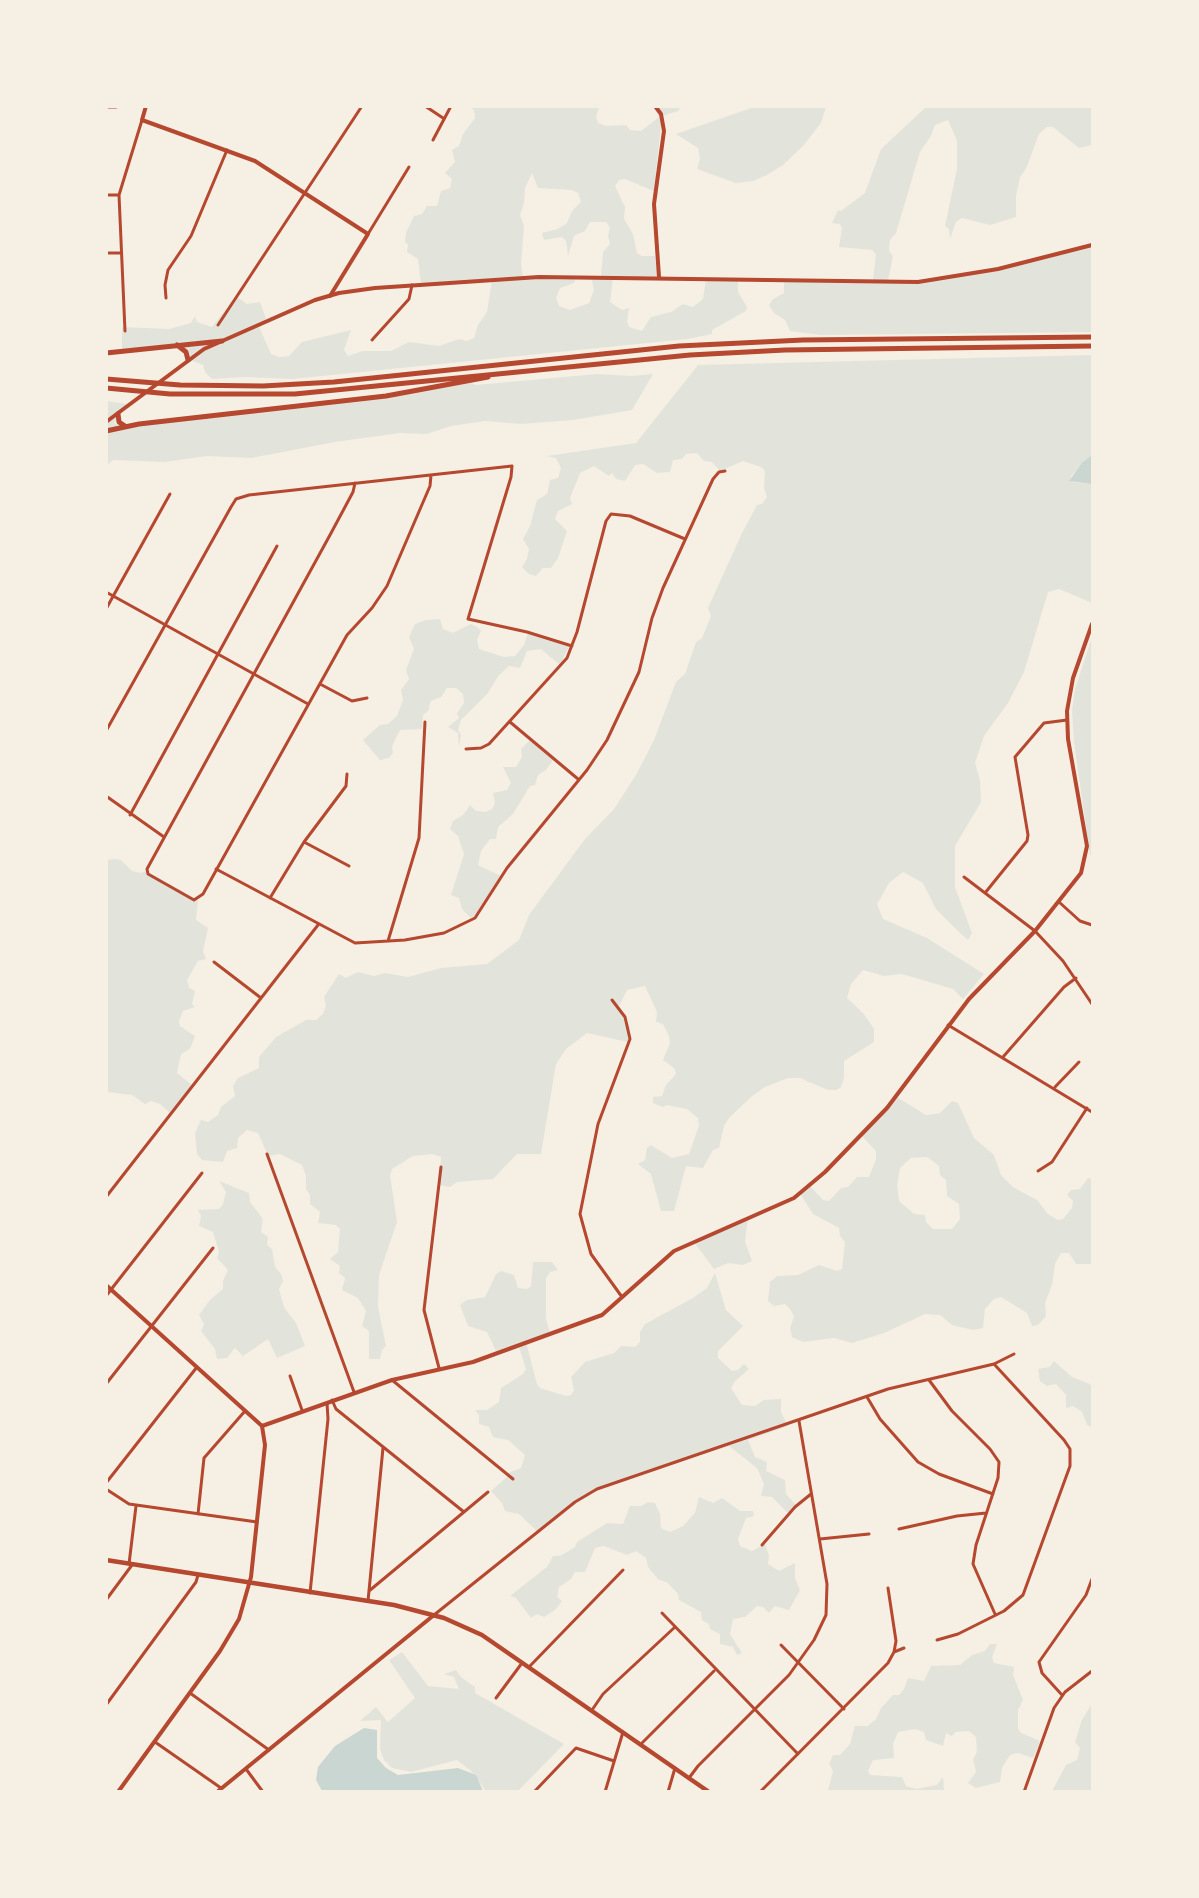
<!DOCTYPE html>
<style>
body{margin:0}
#map{position:relative;width:1199px;height:1898px;overflow:hidden;background:#f6efe4;font-family:Figtree,sans-serif}
canvas{display:block}
.frame{position:absolute;inset:0;border:108px solid #f6efe4;pointer-events:none}
</style>
<div id="map">
<canvas width="1199" height="1898"></canvas>
<div class="frame"></div>
</div>
<script>
const c = document.querySelector('canvas').getContext('2d');
c.lineJoin = 'round';
function fill(path, color) {
  c.fillStyle = color;
  c.fill(path, 'evenodd');
}
function shape(rows) {
  const path = new Path2D();
  for (const r of rows) {
    path.moveTo(r[0], r[1]);
    for (let i = 2; i < r.length; i += 2) path.lineTo(r[i], r[i + 1]);
  }
  return path;
}
function strokePath(path, color, width, dash) {
  c.strokeStyle = color;
  c.lineWidth = width;
  c.lineCap = dash ? 'butt' : 'round';
  c.setLineDash(dash || []);
  c.stroke(path);
}
fill(shape([
 [757,106,826,107,821,123,803,146,783,165,767,175,753,181,736,183,697,169,700,159,698,148,676,134],
 [470,107,597,107,599,108,596,116,598,123,606,126,626,125,630,130,641,131,659,117,654,107,681,107,678,111,662,116,654,191,625,179,619,180,615,186,625,207,624,219,633,234,637,253,642,256,655,256,658,277,613,277,610,302,622,310,629,308,627,321,629,327,642,331,651,317,671,312,683,304,693,307,703,299,706,279,738,279,738,292,747,307,746,311,712,330,712,334,687,339,292,379,244,377,212,379,205,372,203,365,188,359,189,350,179,346,122,349,122,327,169,329,191,323,195,316,197,322,212,327,236,296,247,304,260,302,266,319,258,324,271,354,279,357,289,356,302,342,351,330,344,350,348,356,363,351,391,351,409,342,439,346,459,339,467,341,474,338,478,325,487,312,492,280,421,284,418,259,407,252,408,245,405,242,406,233,414,216,422,214,427,206,437,206,441,191,450,188,452,179,445,173,455,162,452,150,459,146,463,134,475,118,474,110],
 [532,173,538,188,572,190,578,193,581,202,572,211,567,223,558,229,542,233,544,240,562,237,566,241,568,256,574,236,585,231,590,222,606,222,610,227,608,236,610,244,603,252,601,276,591,277,594,290,589,303,570,310,559,306,556,298,560,288,574,283,576,277,523,277,521,264,524,226,520,215,524,203,525,188],
 [926,107,1092,107,1092,145,1079,148,1053,127,1047,127,1039,134,1026,169,1020,177,1016,196,1016,217,990,225,962,218,956,222,950,239,949,229,945,226,957,169,957,141,948,120,935,125,931,136,920,152,896,233,890,240,889,251,893,256,888,280,948,279,1092,245,1092,332,821,335,790,331,785,320,774,313,769,305,773,299,784,293,784,280,873,280,876,254,872,250,839,247,842,228,840,224,832,223,838,210,841,211,865,193,881,149],
 [1092,355,1092,455,1071,476,1072,482,1092,484,1092,603,1059,589,1048,592,1024,672,1008,703,984,736,975,763,980,780,981,802,955,846,955,887,972,933,968,940,957,930,936,909,923,883,903,872,889,883,877,904,883,919,927,938,984,974,963,999,953,989,916,978,901,974,884,976,863,970,851,984,847,998,863,1013,874,1029,874,1042,844,1061,844,1078,841,1087,837,1090,828,1090,800,1078,788,1078,765,1087,752,1096,729,1118,724,1126,719,1148,713,1150,703,1168,686,1166,674,1211,661,1211,651,1174,638,1164,645,1160,647,1148,651,1145,672,1158,689,1154,699,1126,698,1118,687,1109,667,1105,663,1107,653,1103,653,1097,662,1096,666,1085,676,1074,675,1069,663,1060,670,1043,669,1036,663,1024,656,1022,657,1012,645,986,627,990,619,1006,630,1027,628,1042,587,1033,566,1049,556,1064,541,1154,517,1154,493,1179,457,1182,450,1187,439,1185,441,1157,432,1154,413,1156,392,1169,390,1175,397,1222,379,1275,378,1307,386,1346,382,1350,380,1359,369,1359,369,1331,362,1326,366,1311,358,1298,342,1290,345,1278,339,1273,340,1266,330,1259,338,1252,340,1229,336,1225,318,1223,320,1212,310,1204,310,1195,306,1189,306,1176,302,1165,280,1154,268,1156,258,1133,247,1130,238,1138,237,1148,227,1151,223,1162,202,1160,197,1154,195,1133,201,1120,208,1122,218,1115,221,1107,235,1096,233,1086,238,1078,259,1068,259,1057,276,1037,306,1020,316,1020,323,1014,326,1005,324,997,339,974,346,978,358,972,374,976,385,973,408,977,441,968,487,964,519,940,529,915,585,839,614,809,636,775,654,740,676,682,685,674,696,642,702,638,711,616,708,608,742,533,757,505,762,504,767,497,764,488,765,471,761,467,743,461,720,471,712,462,704,461,697,453,686,454,682,459,673,460,670,472,657,473,643,464,635,465,625,481,616,479,612,473,609,476,594,466,580,473,570,498,572,504,558,511,555,519,567,531,558,558,551,568,543,568,536,576,529,574,522,567,527,559,529,549,523,539,530,526,537,500,547,494,550,480,558,478,561,468,556,458,547,456,636,443,698,365],
 [597,374,632,376,653,374,632,410,573,420,521,424,485,421,451,426,427,434,400,433,335,442,251,458,207,456,165,462,113,460,107,465,106,401,127,404,114,423,125,426,339,402,466,381,476,385],
 [440,619,443,629,453,633,471,624,477,627,481,631,477,640,479,649,504,657,515,656,524,645,528,633,569,646,560,665,541,649,527,651,520,668,509,666,498,676,488,693,461,720,458,730,461,735,459,747,458,733,448,727,459,718,457,713,464,703,463,694,456,688,447,688,441,697,431,701,428,711,423,715,422,729,400,730,392,746,393,753,389,758,380,760,363,740,380,725,388,724,397,716,403,700,401,690,409,679,406,670,414,649,409,637,415,624,426,620],
 [1092,637,1092,855,1090,855,1074,742,1072,710,1075,689],
 [530,740,554,759,546,770,538,775,535,785,530,786,513,814,498,827,496,839,490,839,481,851,478,865,501,876,477,913,471,918,462,909,459,898,451,895,464,854,458,836,450,829,453,821,463,815,470,805,476,811,485,812,492,809,495,803,493,793,507,790,511,783,503,767,516,767,522,757,521,749],
 [114,859,121,860,132,871,141,873,146,871,198,900,196,920,208,928,203,951,206,959,198,961,187,980,189,988,195,991,192,1004,195,1007,183,1011,179,1021,180,1026,195,1036,190,1049,181,1054,177,1073,192,1085,170,1113,160,1104,151,1101,145,1104,132,1095,107,1092,106,860],
 [895,1096,926,1115,940,1113,952,1101,958,1103,974,1138,994,1155,1001,1175,1013,1187,1037,1200,1048,1214,1058,1220,1063,1219,1072,1208,1073,1201,1067,1195,1071,1190,1080,1189,1088,1178,1092,1179,1092,1264,1076,1264,1069,1253,1061,1253,1055,1264,1052,1285,1045,1303,1046,1316,1038,1325,1032,1326,1027,1313,1001,1297,994,1299,985,1309,983,1328,973,1330,952,1325,940,1315,925,1314,884,1333,852,1343,834,1338,803,1342,792,1337,790,1328,794,1316,790,1309,785,1304,774,1306,768,1301,770,1282,777,1276,798,1275,819,1265,837,1271,842,1269,845,1242,840,1236,839,1228,813,1214,799,1192,809,1185,823,1200,829,1201,841,1188,848,1187,857,1177,869,1177,876,1159,876,1151,861,1135],
 [927,1157,939,1166,940,1175,946,1180,947,1196,959,1204,960,1219,952,1229,933,1229,926,1222,925,1215,914,1214,899,1201,897,1185,900,1168,911,1158],
 [219,1181,249,1193,250,1202,263,1219,261,1232,268,1237,267,1245,272,1249,275,1267,281,1274,283,1281,279,1289,284,1307,296,1323,305,1346,277,1358,268,1339,243,1356,235,1348,227,1358,217,1359,215,1349,201,1331,204,1324,199,1315,210,1300,223,1289,223,1281,228,1270,217,1258,219,1252,213,1232,199,1226,201,1216,198,1210,219,1209,223,1204,226,1192],
 [748,1218,745,1241,752,1261,743,1265,728,1263,714,1269,693,1241],
 [533,1262,552,1262,558,1270,550,1272,546,1278,546,1319,550,1333,526,1342,537,1384,540,1388,566,1396,571,1395,574,1390,571,1377,585,1362,614,1353,621,1346,635,1347,640,1342,640,1332,645,1324,693,1298,707,1288,715,1273,726,1310,743,1326,718,1351,718,1358,732,1371,738,1370,744,1364,749,1369,735,1381,731,1388,742,1405,755,1406,764,1400,781,1399,781,1412,788,1426,748,1440,755,1457,767,1462,766,1471,785,1480,786,1494,797,1506,789,1514,772,1497,761,1496,764,1484,757,1468,729,1446,601,1488,579,1500,538,1532,519,1514,505,1511,502,1503,491,1491,507,1477,508,1473,521,1468,525,1455,508,1440,493,1437,489,1427,479,1424,479,1415,475,1410,487,1410,499,1402,501,1388,523,1374,526,1369,518,1344,496,1351,487,1332,468,1326,460,1305,467,1300,485,1297,496,1274,501,1271,514,1275,518,1288,527,1289,531,1286],
 [1054,1361,1072,1377,1092,1385,1092,1427,1087,1425,1082,1412,1073,1406,1066,1408,1066,1395,1056,1384,1047,1386,1040,1381,1038,1369,1049,1367],
 [699,1497,713,1503,722,1498,740,1511,753,1511,754,1516,746,1518,738,1539,740,1546,752,1551,765,1544,769,1555,768,1564,779,1571,795,1563,795,1578,800,1590,789,1610,775,1606,769,1613,763,1607,757,1606,745,1617,733,1619,730,1634,742,1653,737,1655,733,1647,720,1644,720,1634,710,1629,709,1624,702,1620,701,1612,679,1600,678,1594,668,1583,658,1579,648,1567,646,1558,636,1551,627,1555,604,1546,595,1548,585,1572,575,1572,571,1579,559,1587,557,1597,562,1601,555,1610,544,1617,537,1614,531,1618,516,1598,510,1596,547,1567,553,1556,560,1556,575,1547,577,1542,607,1523,623,1524,630,1506,641,1506,648,1502,655,1503,660,1514,661,1528,670,1532,683,1526,695,1513],
 [990,1644,997,1644,992,1657,994,1663,1014,1667,1013,1675,1023,1700,1018,1710,1018,1729,1021,1733,1040,1741,1033,1758,1018,1753,1010,1755,1002,1768,1000,1782,976,1788,968,1783,976,1772,973,1759,977,1752,976,1737,969,1731,956,1732,952,1736,946,1733,943,1746,926,1740,924,1732,915,1729,898,1732,893,1744,894,1758,873,1760,868,1771,870,1775,902,1777,906,1786,916,1789,937,1785,943,1777,944,1791,828,1791,833,1771,829,1764,833,1755,840,1755,850,1744,855,1726,868,1726,876,1719,881,1708,893,1695,899,1695,904,1689,908,1678,924,1681,931,1666,960,1665,972,1655,985,1651],
 [402,1652,428,1686,459,1689,454,1677,444,1674,456,1670,461,1677,475,1687,475,1693,564,1744,518,1791,486,1791,471,1771,457,1760,411,1772,392,1768,384,1760,380,1749,381,1720,360,1721,376,1707,388,1722,415,1698,389,1660],
 [1091,1705,1092,1791,1052,1791,1066,1765,1077,1760,1080,1748,1075,1742,1082,1720]
]), '#e2e4dc');
fill(shape([
 [1092,455,1092,484,1069,481,1082,463],
 [364,1728,377,1730,377,1758,386,1768,398,1775,458,1768,476,1775,483,1791,322,1791,316,1780,318,1767,335,1746]
]), '#c9d6d2');
strokePath(shape([
 [425,106,443,118],
 [106,107,116,107],
 [433,140,451,106],
 [106,195,119,195],
 [368,234,409,167],
 [106,253,120,253],
 [166,298,165,285,168,270,191,236,227,150],
 [218,325,362,106],
 [125,331,119,195,142,120],
 [372,340,409,299,412,285],
 [355,483,353,492,330,535,147,869,148,874,194,900,203,894,347,635,372,608,387,586,430,486,431,475],
 [106,592,308,704],
 [106,609,170,494],
 [320,684,352,701,367,698],
 [510,722,578,779],
 [106,731,231,507,236,499,249,495,512,466,511,477,468,619,527,632,572,646],
 [466,749,481,748,489,744,567,658,577,632,606,521,611,514,630,516,685,539],
 [106,796,164,837],
 [130,815,277,546],
 [304,842,349,866],
 [216,869,355,943,405,940,444,933,475,918,507,868,587,770,607,740,639,672,652,618,663,588,713,479,719,472,725,471],
 [964,877,1035,931,1063,961,1092,1004],
 [985,893,1027,841,1028,835,1015,757,1044,723,1067,720],
 [270,898,304,842,346,786,347,774],
 [1059,902,1080,921,1092,925],
 [388,941,419,838,425,722],
 [214,962,261,998],
 [612,1000,625,1017,630,1039,598,1124,580,1214,591,1254,622,1297],
 [948,1025,1092,1112],
 [1003,1057,1064,987,1076,978],
 [1055,1087,1079,1062],
 [267,1154,354,1392],
 [1038,1171,1052,1162,1087,1108],
 [106,1197,318,925],
 [106,1296,202,1173],
 [439,1368,424,1310,441,1167],
 [290,1376,302,1410],
 [392,1380,513,1479],
 [929,1380,952,1411,990,1449,999,1462,998,1478,976,1545,973,1564,995,1614],
 [106,1384,213,1248],
 [867,1397,880,1419,918,1462,939,1474,993,1494],
 [332,1400,336,1409,464,1512],
 [106,1483,197,1367],
 [106,1489,129,1504,257,1522],
 [198,1514,204,1458,245,1411],
 [899,1529,957,1516,986,1513],
 [820,1539,869,1534],
 [762,1545,795,1507,811,1494],
 [129,1564,136,1506],
 [369,1591,488,1492],
 [310,1593,328,1419,327,1403],
 [106,1600,132,1565],
 [368,1601,383,1448],
 [662,1613,798,1754],
 [434,1615,575,1502,597,1489,888,1389,994,1364,1014,1354],
 [937,1640,958,1634,1004,1611,1023,1595,1070,1466,1070,1449,1064,1440,994,1364],
 [781,1645,844,1709],
 [894,1652,904,1648],
 [529,1667,623,1570],
 [190,1693,269,1750],
 [1062,1695,1042,1673,1039,1662,1086,1595,1092,1579],
 [496,1698,522,1663],
 [106,1705,196,1582,198,1575],
 [592,1710,603,1694,675,1627],
 [155,1742,221,1788],
 [641,1744,714,1671],
 [246,1769,263,1792],
 [689,1778,698,1766,789,1675,814,1640,826,1615,827,1584,799,1421],
 [534,1792,576,1748,614,1761],
 [605,1792,623,1732],
 [668,1792,675,1768],
 [760,1792,888,1663,894,1652,896,1641,888,1588],
 [1024,1792,1054,1708,1065,1692,1092,1671]
]), '#b5482f', 3);
strokePath(shape([
 [146,106,142,120,255,161,368,234,330,296],
 [655,106,661,114,664,131,654,204,659,277],
 [262,1426,392,1380,473,1362,602,1315,674,1251,794,1198,825,1172,887,1108,969,999,1035,931,1081,873,1087,846,1068,739,1067,711,1073,678,1092,624],
 [217,1792,434,1615]
]), '#b5482f', 4);
strokePath(shape([
 [106,422,204,349,315,300,339,293,375,288,539,277,918,282,998,269,1092,245],
 [106,1285,262,1426,265,1445,251,1577,239,1619,220,1651,118,1792]
]), '#b5482f', 4);
strokePath(shape([
 [106,1560,394,1605,444,1618,482,1635,709,1792]
]), '#b5482f', 4.5);
strokePath(shape([
 [177,345,186,352,188,360],
 [106,353,222,341],
 [106,379,180,385,263,386,334,382,679,346,803,340,1092,337],
 [106,388,170,394,295,394,690,355,785,350,1092,346],
 [118,414,119,422,125,426],
 [106,431,139,424,386,396,488,377]
]), '#b5482f', 5);
</script>
